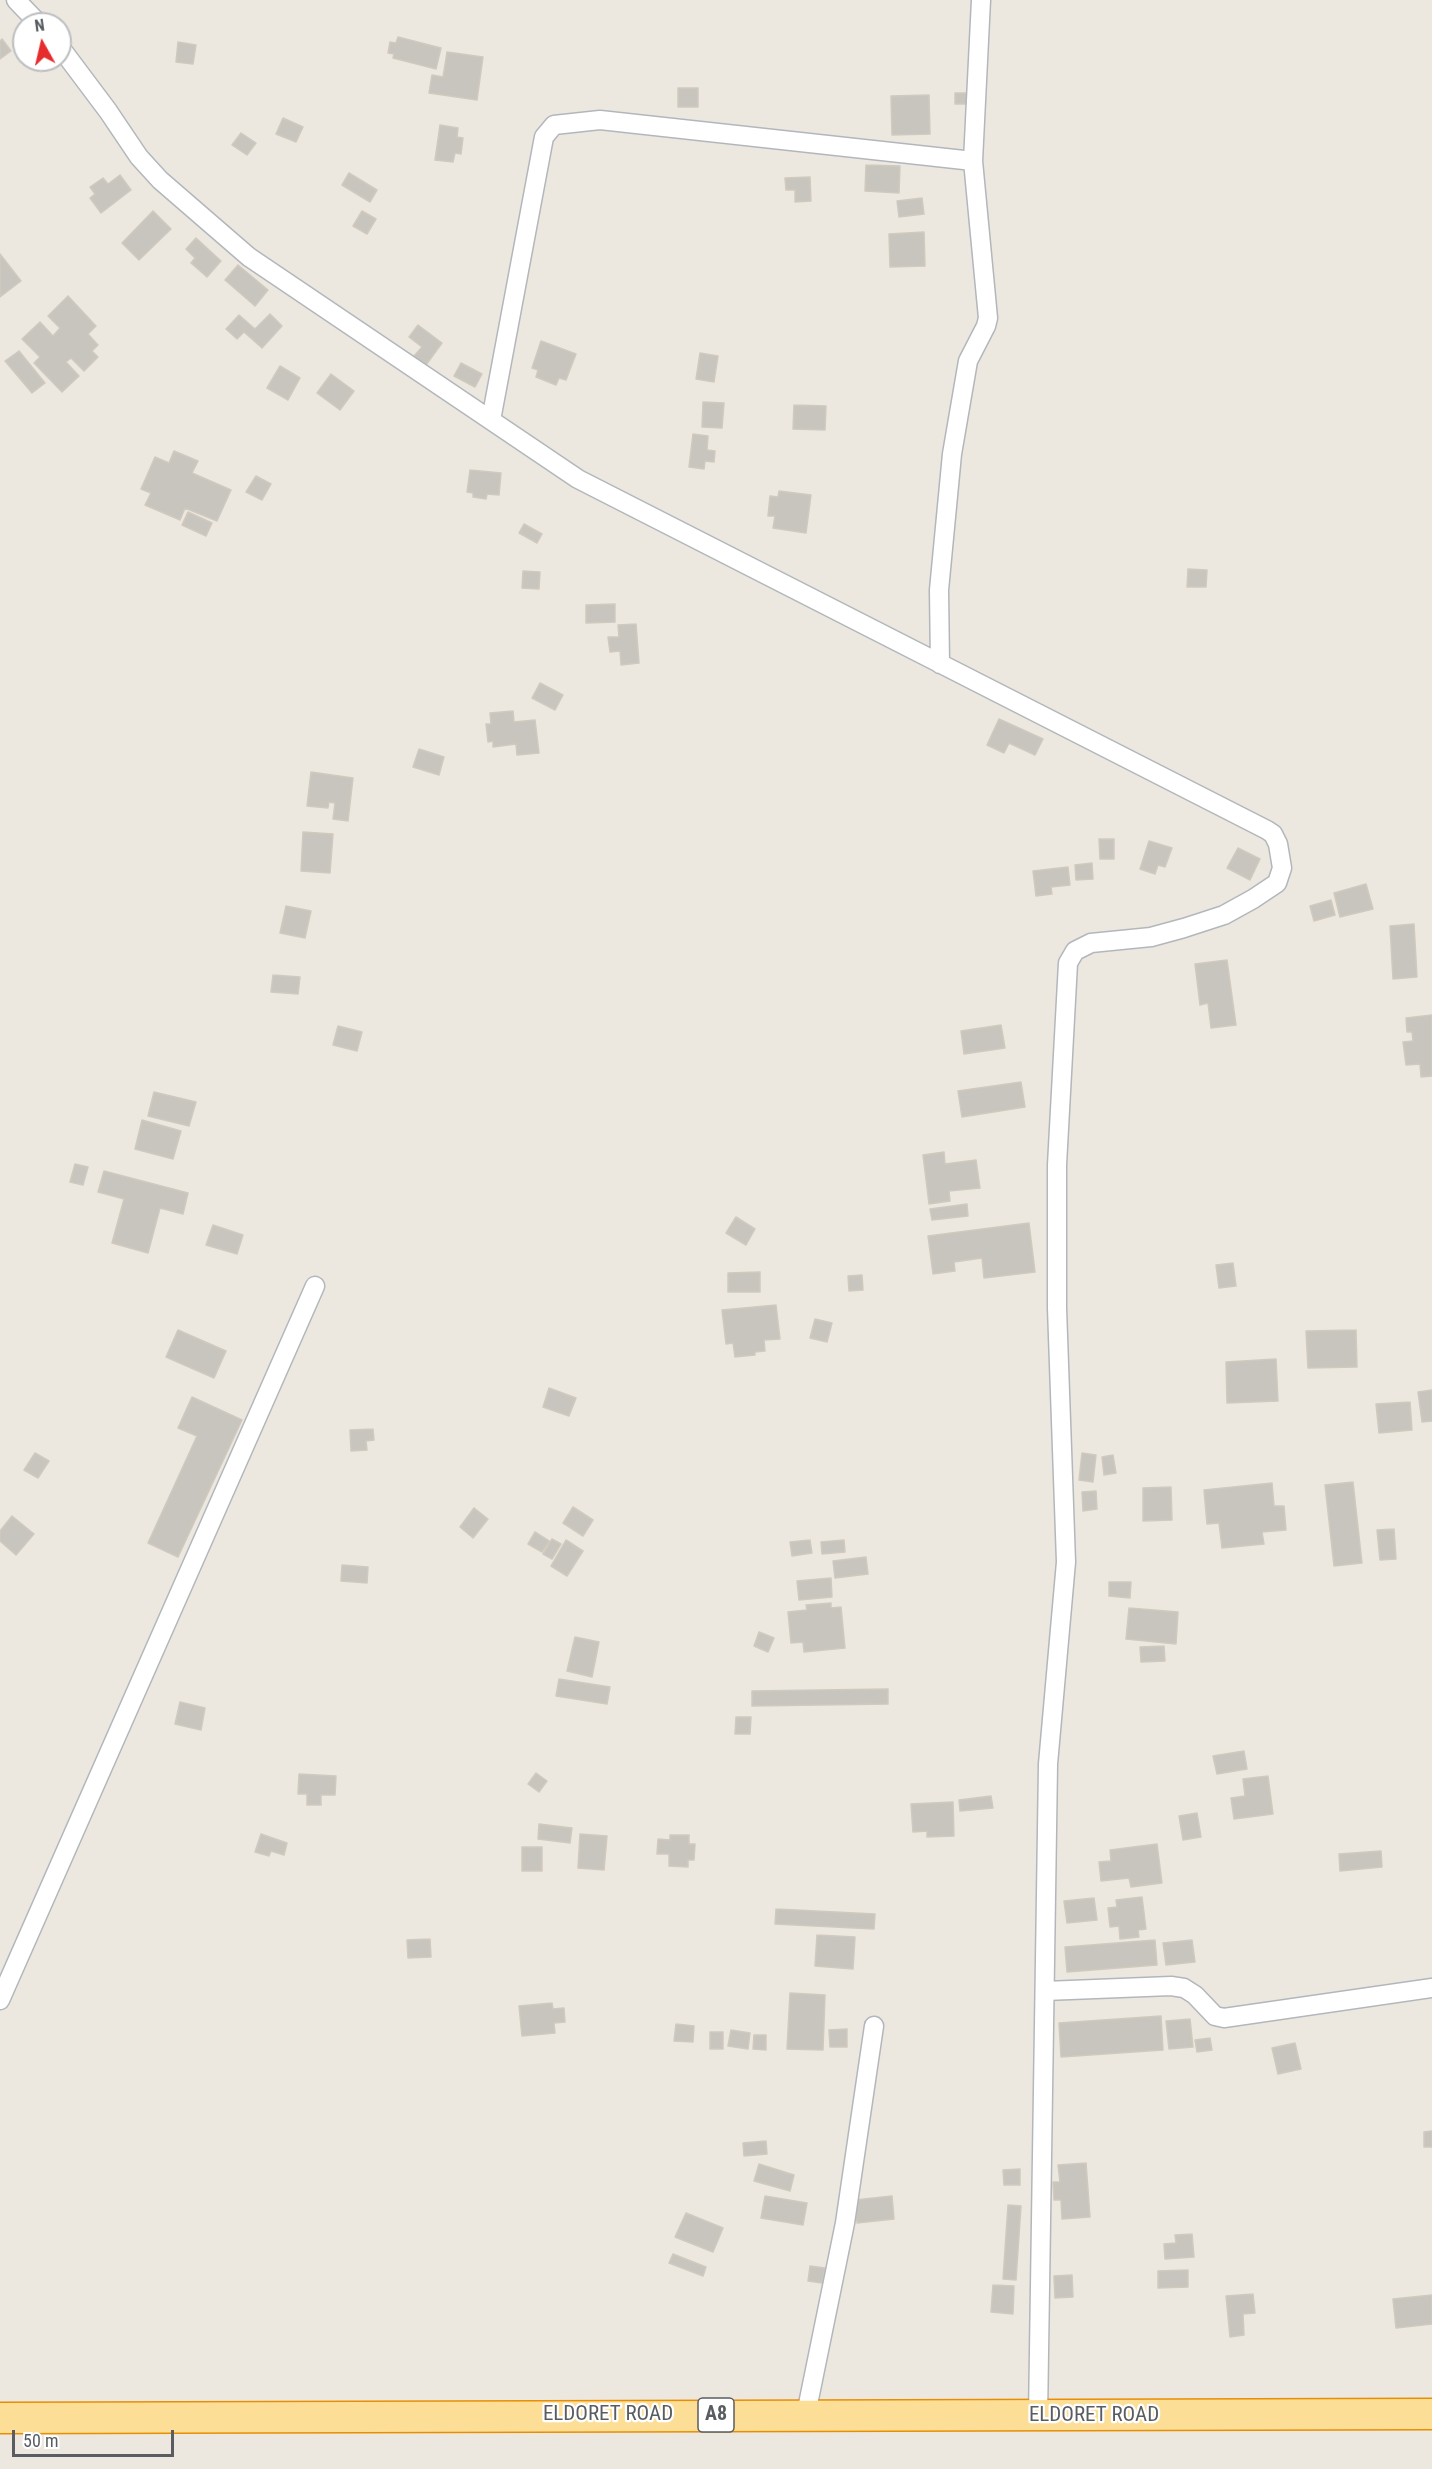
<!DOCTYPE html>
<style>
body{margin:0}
#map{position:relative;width:1432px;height:2469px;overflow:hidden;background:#ece8e0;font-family:"Roboto Condensed",sans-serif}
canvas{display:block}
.north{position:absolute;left:12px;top:12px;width:60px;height:60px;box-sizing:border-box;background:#fff;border:2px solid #bdbec0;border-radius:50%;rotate:352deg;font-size:16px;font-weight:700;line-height:24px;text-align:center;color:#595d61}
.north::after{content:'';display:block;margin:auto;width:21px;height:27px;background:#e62c2d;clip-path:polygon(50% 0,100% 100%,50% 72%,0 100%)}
.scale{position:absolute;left:12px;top:2430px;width:162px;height:27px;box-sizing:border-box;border:3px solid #595d61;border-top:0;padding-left:8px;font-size:18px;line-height:21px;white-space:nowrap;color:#595d61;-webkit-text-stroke:4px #fff;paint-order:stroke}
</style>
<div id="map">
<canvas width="1432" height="2469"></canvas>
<div class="north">N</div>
<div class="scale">50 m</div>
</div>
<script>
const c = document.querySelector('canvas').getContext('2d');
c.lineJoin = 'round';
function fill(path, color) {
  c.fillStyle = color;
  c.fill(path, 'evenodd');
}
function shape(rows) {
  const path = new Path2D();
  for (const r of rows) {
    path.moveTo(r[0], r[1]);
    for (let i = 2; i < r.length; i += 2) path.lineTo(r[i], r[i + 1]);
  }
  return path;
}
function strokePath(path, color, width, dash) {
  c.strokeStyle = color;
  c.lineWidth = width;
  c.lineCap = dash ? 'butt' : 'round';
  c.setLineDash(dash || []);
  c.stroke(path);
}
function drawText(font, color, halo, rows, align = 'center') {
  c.font = font + ' "Roboto Condensed",sans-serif';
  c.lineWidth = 4.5;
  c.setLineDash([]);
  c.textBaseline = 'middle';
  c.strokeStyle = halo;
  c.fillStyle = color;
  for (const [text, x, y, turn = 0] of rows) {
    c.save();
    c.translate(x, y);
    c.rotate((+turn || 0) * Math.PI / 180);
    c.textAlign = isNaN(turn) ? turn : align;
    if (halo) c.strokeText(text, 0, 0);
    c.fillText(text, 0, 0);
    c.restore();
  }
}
const building = shape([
 [398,37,441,48,436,69,393,58,394,54,388,53,390,42,396,43,398,37],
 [2,39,11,51,0,59,0,41,2,39],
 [178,42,196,45,193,64,176,62,178,42],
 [447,52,483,57,477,100,429,93,432,75,443,77,447,52],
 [678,88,698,88,698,107,678,107,678,88],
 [955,93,971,93,971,104,955,104,955,93],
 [929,95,930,134,892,135,891,96,929,95],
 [283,118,303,127,296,142,276,134,283,118],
 [440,125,458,128,457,137,463,138,461,154,455,153,453,162,435,160,440,125],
 [241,133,256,143,247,155,232,145,241,133],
 [866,165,900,166,899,193,865,191,866,165],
 [349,173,377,190,370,202,342,185,349,173],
 [120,175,131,190,101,213,90,198,95,194,90,187,103,178,108,184,120,175],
 [810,177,811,201,795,202,795,190,786,190,785,178,810,177],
 [922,198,924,214,899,217,897,201,922,198],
 [153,211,171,229,139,260,122,243,153,211],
 [362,211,376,219,367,234,353,226,362,211],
 [924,232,925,266,890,267,889,234,924,232],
 [196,238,221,261,207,277,191,263,195,258,186,249,196,238],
 [0,254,21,281,0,297,0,254],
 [238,265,268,290,255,306,225,280,238,265],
 [68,296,96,326,88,334,98,345,92,351,98,357,84,371,71,358,66,362,79,376,62,392,34,363,40,357,22,339,40,322,53,336,60,328,48,316,68,296],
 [270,314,282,326,262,348,244,332,237,339,226,329,239,315,255,329,270,314],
 [418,325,442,343,426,365,414,356,422,347,409,337,418,325],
 [541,341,576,354,566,380,559,378,556,385,536,377,538,370,532,368,541,341],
 [19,351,45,383,32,393,5,361,19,351],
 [700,353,718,356,714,382,696,379,700,353],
 [461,363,482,374,475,387,454,376,461,363],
 [280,366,300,378,288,400,267,388,280,366],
 [331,374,354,391,340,410,317,393,331,374],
 [703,402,724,403,722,428,702,427,703,402],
 [794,405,826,406,825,430,793,429,794,405],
 [693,434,708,436,707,450,715,451,714,462,705,461,704,469,689,467,693,434],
 [174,451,198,461,192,473,231,490,217,521,185,508,180,520,145,505,151,493,141,489,155,457,169,463,174,451],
 [470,470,501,473,499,495,487,494,486,499,473,497,473,493,467,492,470,470],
 [256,476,271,484,262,500,246,492,256,476],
 [779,491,811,495,806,533,773,528,775,516,768,516,770,496,778,497,779,491],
 [188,512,212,523,206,536,182,525,188,512],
 [524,524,542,534,537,543,519,533,524,524],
 [1188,569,1207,570,1206,587,1187,587,1188,569],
 [523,571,540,572,539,589,522,588,523,571],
 [615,604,615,622,586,623,586,605,615,604],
 [636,624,639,663,621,665,620,651,610,652,608,637,619,637,618,625,636,624],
 [540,683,563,695,555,710,532,698,540,683],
 [513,711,514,722,535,720,539,753,517,755,516,744,493,747,493,741,488,742,486,724,491,724,490,713,513,711],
 [999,719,1043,739,1035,755,1009,743,1004,753,987,745,999,719],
 [419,749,444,757,439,775,413,767,419,749],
 [311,772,353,778,348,821,333,819,335,803,329,802,328,808,307,806,311,772],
 [303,832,333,834,330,873,301,871,303,832],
 [1099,839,1114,839,1114,859,1100,859,1099,839],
 [1149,841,1172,848,1165,867,1158,865,1155,874,1140,869,1149,841],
 [1238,848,1260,859,1250,880,1227,868,1238,848],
 [1092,863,1093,879,1076,880,1075,865,1092,863],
 [1068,867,1070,885,1051,887,1052,894,1036,896,1033,871,1068,867],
 [1366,884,1373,909,1340,917,1334,893,1366,884],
 [1331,900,1335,915,1314,921,1310,906,1331,900],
 [286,906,311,911,305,938,280,933,286,906],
 [1414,924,1417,977,1393,979,1390,926,1414,924],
 [1227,960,1236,1025,1211,1028,1208,1003,1200,1005,1195,964,1227,960],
 [273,975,300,977,298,994,271,992,273,975],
 [1432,1015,1432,1076,1421,1077,1420,1064,1406,1065,1403,1042,1413,1041,1412,1032,1407,1032,1406,1018,1432,1015],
 [1001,1025,1005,1048,964,1054,961,1031,1001,1025],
 [338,1026,362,1032,357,1051,333,1045,338,1026],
 [1021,1082,1025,1107,962,1117,958,1091,1021,1082],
 [154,1092,196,1102,189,1126,148,1116,154,1092],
 [142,1120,181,1131,173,1159,135,1149,142,1120],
 [944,1152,945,1164,976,1160,980,1188,949,1191,950,1201,929,1204,923,1155,944,1152],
 [75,1164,88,1167,83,1185,70,1182,75,1164],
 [104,1171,188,1193,183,1214,160,1208,148,1253,112,1243,124,1199,98,1192,104,1171],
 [967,1204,968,1216,932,1220,930,1209,967,1204],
 [736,1217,755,1229,746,1245,726,1233,736,1217],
 [1029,1223,1035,1272,984,1278,982,1258,954,1262,955,1271,933,1274,928,1236,1029,1223],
 [213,1225,243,1235,237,1254,206,1245,213,1225],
 [1233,1263,1236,1286,1219,1288,1216,1265,1233,1263],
 [760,1272,760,1292,728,1292,728,1273,760,1272],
 [862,1275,863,1290,849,1291,848,1276,862,1275],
 [776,1305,780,1339,764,1340,765,1351,755,1352,755,1355,735,1357,733,1343,726,1344,722,1310,776,1305],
 [815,1319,832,1323,827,1342,810,1338,815,1319],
 [178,1330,226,1351,214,1378,166,1357,178,1330],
 [1356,1330,1357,1367,1308,1368,1306,1331,1356,1330],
 [1276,1359,1278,1401,1227,1403,1226,1362,1276,1359],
 [549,1388,576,1398,569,1416,543,1407,549,1388],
 [1432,1390,1432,1421,1422,1422,1418,1392,1432,1390],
 [192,1397,242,1420,178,1557,148,1543,197,1436,178,1428,192,1397],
 [1410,1402,1412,1430,1379,1433,1376,1404,1410,1402],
 [373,1429,374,1440,366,1441,367,1450,351,1451,350,1430,373,1429],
 [35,1453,49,1461,38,1478,24,1470,35,1453],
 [1082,1453,1096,1455,1093,1482,1079,1480,1082,1453],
 [1113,1455,1116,1473,1104,1475,1102,1457,1113,1455],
 [1353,1482,1362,1563,1334,1566,1325,1485,1353,1482],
 [1272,1483,1274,1506,1284,1506,1286,1530,1262,1532,1264,1544,1222,1548,1219,1523,1207,1524,1204,1490,1272,1483],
 [1171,1487,1172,1520,1143,1521,1143,1488,1171,1487],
 [1096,1491,1097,1509,1083,1511,1082,1492,1096,1491],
 [573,1507,593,1520,583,1536,563,1523,573,1507],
 [474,1508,488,1519,473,1538,460,1527,474,1508],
 [12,1516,34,1534,16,1555,0,1541,0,1531,12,1516],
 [1394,1529,1396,1559,1380,1560,1377,1530,1394,1529],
 [535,1532,549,1541,542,1552,528,1544,535,1532],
 [552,1539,561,1544,552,1559,543,1554,552,1539],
 [566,1540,583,1551,567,1576,551,1566,566,1540],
 [810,1540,812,1553,792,1556,790,1542,810,1540],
 [844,1540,845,1552,822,1554,821,1542,844,1540],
 [866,1557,868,1574,835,1578,833,1561,866,1557],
 [342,1565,368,1567,367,1583,341,1581,342,1565],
 [831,1578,832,1597,799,1600,797,1581,831,1578],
 [1109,1582,1131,1582,1130,1598,1109,1596,1109,1582],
 [831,1603,831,1608,841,1607,845,1648,804,1652,803,1642,791,1643,788,1612,807,1610,806,1605,831,1603],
 [1129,1608,1178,1612,1176,1644,1126,1639,1129,1608],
 [759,1632,774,1638,768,1652,754,1646,759,1632],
 [575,1637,599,1642,592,1677,567,1671,575,1637],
 [1164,1646,1165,1661,1141,1662,1140,1647,1164,1646],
 [559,1679,610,1687,607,1704,556,1696,559,1679],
 [888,1689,888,1704,752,1706,752,1691,888,1689],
 [180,1702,205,1708,201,1730,175,1724,180,1702],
 [736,1717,751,1717,750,1734,735,1734,736,1717],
 [1244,1751,1247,1769,1217,1774,1213,1756,1244,1751],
 [536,1773,547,1781,539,1792,528,1784,536,1773],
 [299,1774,336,1776,335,1795,321,1795,321,1805,307,1805,307,1794,298,1794,299,1774],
 [1268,1776,1273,1814,1234,1819,1231,1798,1245,1796,1243,1779,1268,1776],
 [991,1796,993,1808,960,1811,959,1800,991,1796],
 [953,1802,954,1836,927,1837,927,1831,913,1832,911,1804,953,1802],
 [1197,1813,1201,1837,1183,1840,1179,1816,1197,1813],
 [539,1824,572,1828,570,1843,538,1839,539,1824],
 [261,1834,287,1843,284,1855,271,1851,269,1856,255,1852,261,1834],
 [580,1834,607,1836,604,1870,578,1868,580,1834],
 [670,1835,689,1835,689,1844,695,1844,694,1860,688,1860,688,1867,669,1866,669,1854,657,1854,658,1839,670,1840,670,1835],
 [1157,1844,1162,1883,1131,1887,1129,1878,1101,1881,1099,1862,1111,1861,1110,1850,1157,1844],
 [522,1847,542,1847,542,1871,522,1871,522,1847],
 [1381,1851,1382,1867,1340,1871,1339,1854,1381,1851],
 [1142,1897,1146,1929,1138,1930,1139,1937,1120,1939,1119,1926,1110,1927,1108,1908,1117,1907,1116,1900,1142,1897],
 [1094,1898,1097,1920,1067,1923,1064,1901,1094,1898],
 [776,1909,875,1914,874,1929,775,1924,776,1909],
 [817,1935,855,1937,853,1969,815,1966,817,1935],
 [430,1939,431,1957,408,1958,407,1940,430,1939],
 [1155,1940,1157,1965,1067,1972,1065,1947,1155,1940],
 [1192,1940,1195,1962,1166,1965,1163,1943,1192,1940],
 [790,1993,825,1995,823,2050,787,2049,790,1993],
 [552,2003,553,2009,564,2008,565,2022,554,2023,555,2033,522,2036,519,2006,552,2003],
 [1161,2016,1163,2050,1061,2057,1059,2023,1161,2016],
 [1190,2019,1193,2047,1169,2049,1166,2021,1190,2019],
 [676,2024,694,2026,693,2042,674,2041,676,2024],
 [847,2029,847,2047,830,2047,829,2030,847,2029],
 [731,2030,750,2033,748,2049,728,2046,731,2030],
 [710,2032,723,2032,723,2049,710,2049,710,2032],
 [754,2035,766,2035,766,2050,753,2049,754,2035],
 [1210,2038,1212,2050,1197,2052,1195,2040,1210,2038],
 [1295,2043,1301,2069,1278,2074,1272,2048,1295,2043],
 [1432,2131,1432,2147,1424,2147,1424,2132,1432,2131],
 [766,2141,767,2154,744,2156,743,2143,766,2141],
 [1086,2163,1090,2217,1062,2219,1061,2200,1054,2200,1053,2182,1060,2182,1058,2165,1086,2163],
 [759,2164,794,2175,790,2191,754,2181,759,2164],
 [1020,2169,1020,2185,1004,2185,1003,2170,1020,2169],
 [765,2196,807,2203,803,2225,761,2218,765,2196],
 [892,2196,894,2219,857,2223,855,2200,892,2196],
 [1008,2205,1021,2206,1016,2280,1003,2279,1008,2205],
 [686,2213,723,2228,713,2252,675,2237,686,2213],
 [1192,2234,1194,2257,1165,2259,1164,2244,1176,2243,1175,2235,1192,2234],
 [673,2254,706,2267,703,2276,669,2263,673,2254],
 [810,2266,825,2268,822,2283,808,2281,810,2266],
 [1188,2270,1188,2287,1158,2288,1158,2271,1188,2270],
 [1072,2275,1073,2297,1055,2298,1054,2276,1072,2275],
 [993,2285,1014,2286,1013,2314,991,2312,993,2285],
 [1253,2294,1255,2313,1243,2314,1244,2335,1230,2337,1226,2296,1253,2294],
 [1432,2295,1432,2324,1396,2328,1393,2299,1432,2295]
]);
fill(building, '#c8c5bf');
strokePath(building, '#d0c9be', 1.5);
const minor = shape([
 [16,0,39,24],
 [60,47,108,111,139,157,160,180,249,257,578,479,1267,830,1273,834,1278,844,1282,868,1277,883,1253,899,1224,915,1184,928,1151,937,1091,943,1075,951,1068,963,1057,1165,1057,1308,1066,1562,1048,1764,1038,2417],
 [491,420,544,137,554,125,600,120,973,161],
 [940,664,939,590,952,454,968,361,986,326,988,318,973,161,981,0],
 [1045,1991,1171,1986,1184,1988,1195,1995,1215,2016,1224,2018,1432,1988],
 [0,2000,315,1286],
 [806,2414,845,2223,874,2026]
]);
const trunk = shape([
 [0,2418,1432,2414]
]);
strokePath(minor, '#b3b7bb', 21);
strokePath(trunk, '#e88e03', 33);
strokePath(minor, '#fff', 18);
strokePath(trunk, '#fcde96', 30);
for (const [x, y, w] of [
 [716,2415,36]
]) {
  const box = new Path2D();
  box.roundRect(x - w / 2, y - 17, w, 34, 4.5);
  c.fillStyle = '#fff';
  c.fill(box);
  strokePath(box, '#595d61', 1.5);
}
drawText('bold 20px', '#595d61', null, [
 ["A8",716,2415]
]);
drawText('21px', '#595d61', '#fff', [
 ["ELDORET ROAD",608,2415],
 ["ELDORET ROAD",1094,2416]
]);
</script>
